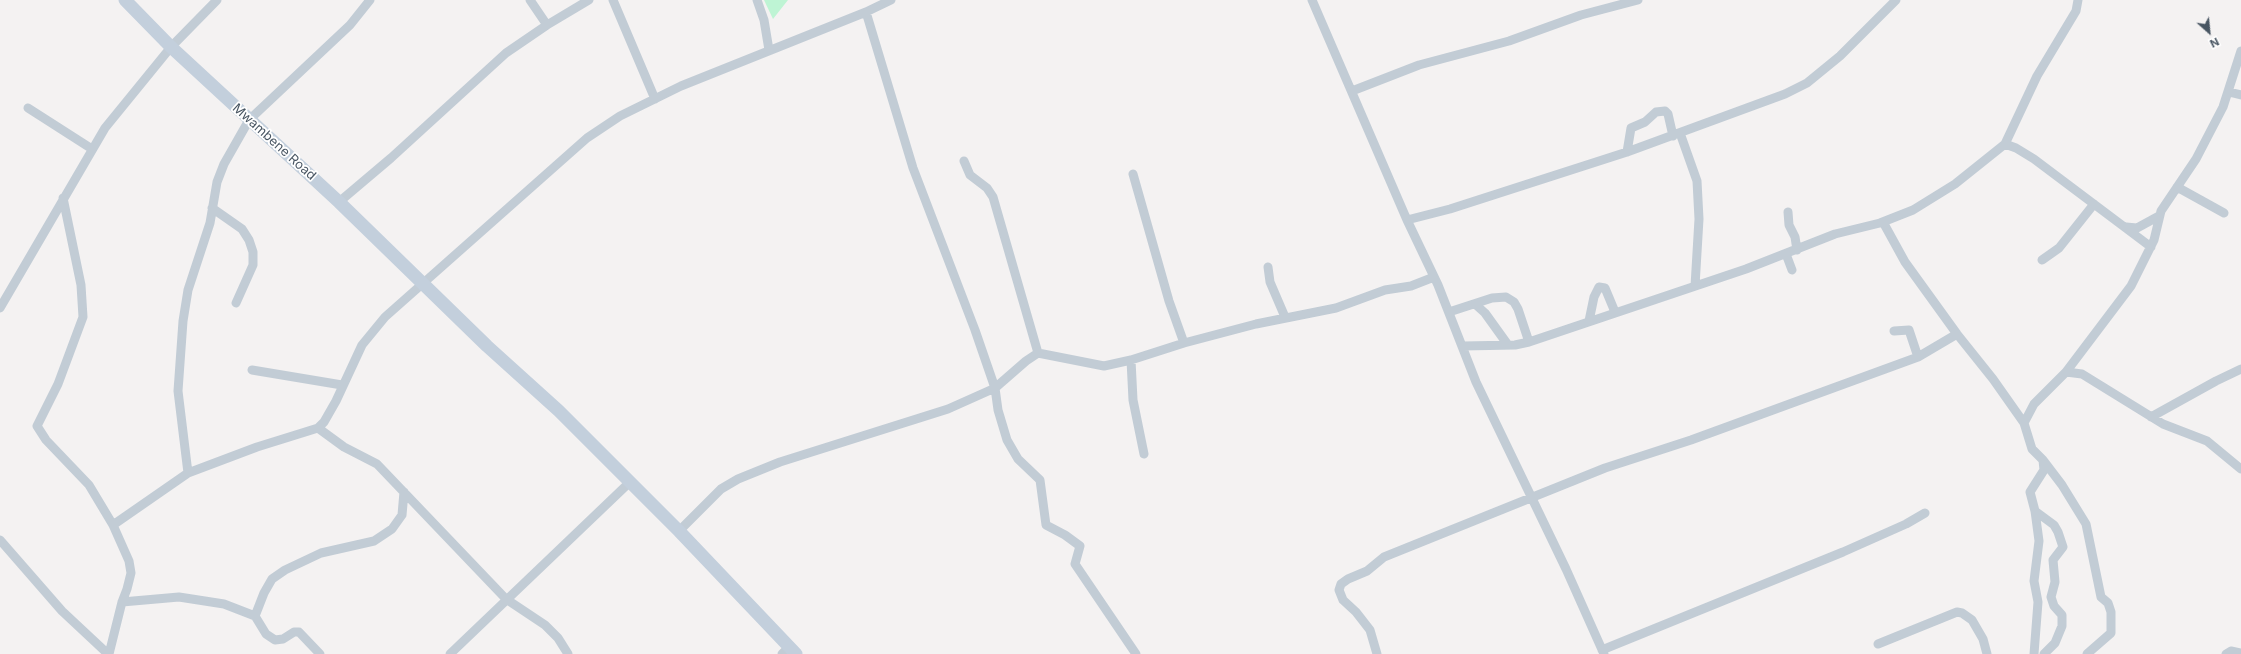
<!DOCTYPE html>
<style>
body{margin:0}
#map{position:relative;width:2241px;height:654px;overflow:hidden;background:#f4f2f2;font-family:Inter,sans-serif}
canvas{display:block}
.north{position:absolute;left:2189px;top:12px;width:40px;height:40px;-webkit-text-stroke:3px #fff;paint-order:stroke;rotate:153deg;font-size:11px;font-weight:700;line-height:16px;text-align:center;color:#485562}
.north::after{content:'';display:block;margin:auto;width:14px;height:18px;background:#485562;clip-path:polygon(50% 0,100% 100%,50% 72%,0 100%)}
</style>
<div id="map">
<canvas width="2241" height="654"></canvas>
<div class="north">N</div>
</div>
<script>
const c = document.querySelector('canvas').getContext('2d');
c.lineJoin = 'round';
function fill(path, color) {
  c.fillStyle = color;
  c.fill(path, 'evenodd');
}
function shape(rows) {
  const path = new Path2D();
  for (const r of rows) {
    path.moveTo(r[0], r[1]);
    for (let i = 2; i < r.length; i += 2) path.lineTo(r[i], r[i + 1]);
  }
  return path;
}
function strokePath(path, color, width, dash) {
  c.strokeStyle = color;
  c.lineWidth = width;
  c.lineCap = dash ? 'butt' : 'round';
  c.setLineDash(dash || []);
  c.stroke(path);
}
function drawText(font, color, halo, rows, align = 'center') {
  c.font = font + ' Inter,sans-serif';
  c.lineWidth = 3.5;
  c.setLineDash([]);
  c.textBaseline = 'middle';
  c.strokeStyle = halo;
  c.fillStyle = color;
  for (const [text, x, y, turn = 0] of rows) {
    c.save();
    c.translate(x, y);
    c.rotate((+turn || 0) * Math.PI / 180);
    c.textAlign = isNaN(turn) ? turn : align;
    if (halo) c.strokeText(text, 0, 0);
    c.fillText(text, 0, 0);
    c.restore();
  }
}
fill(shape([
 [764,0,788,0,773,19]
]), '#bef4d4');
strokePath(shape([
 [530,0,547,25],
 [613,0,655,99],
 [757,0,764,20,769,50],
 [1312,0,1407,220,1438,285,1476,382,1566,569,1604,654],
 [866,12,913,168,975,330,995,388,998,410,1007,440,1018,459,1040,480,1046,525,1065,535,1080,546,1075,564,1136,654],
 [1352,91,1419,65,1509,41,1581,15,1638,0],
 [2229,92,2241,95],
 [28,108,92,149],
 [1680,133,1697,181,1699,219,1695,286],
 [2005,144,2016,148,2034,159,2151,247],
 [1627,152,1631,128,1645,122,1656,112,1665,111,1668,114,1673,136],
 [964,161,970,175,987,188,993,197,1038,353],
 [1133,174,1169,301,1184,343],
 [2177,187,2224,213],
 [63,198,81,285,83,317,58,384,37,426,46,440,89,485,113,525,129,561,131,573,127,589,122,602,109,654],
 [339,202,391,158,506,53,547,25,589,0],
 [212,208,242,229,249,240,253,252,253,265,236,303],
 [1788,212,1789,225,1795,237,1797,250],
 [1407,220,1450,209,1627,152,1785,94,1807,83,1840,56,1896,0],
 [1883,222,1905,262,1957,334,1993,379,2024,423,2032,449,2043,460,2044,470,2030,492,2035,511,2039,541,2034,581,2038,602,2034,654],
 [2126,227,2137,228,2159,216],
 [1786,254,1792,270],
 [2042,260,2059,248,2094,204],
 [1268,267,1270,282,1285,317],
 [1475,304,1485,313,1508,345],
 [0,308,105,128,171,47,217,0],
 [1449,312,1492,298,1506,297,1514,302,1518,309,1529,342],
 [1589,321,1594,297,1599,287,1605,288,1615,312],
 [1894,331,1909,330,1918,357],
 [1463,346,1515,345,1529,342,1746,269,1835,234,1880,223,1913,210,1955,184,2005,144,2037,76,2076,11,2078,0],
 [1131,360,1133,400,1144,454],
 [252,370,342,385],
 [2066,372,2082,374,2163,424,2207,441,2241,469],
 [2151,417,2216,381,2241,369],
 [2024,423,2034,404,2066,372,2131,286,2154,240,2161,211,2196,159,2223,107,2241,51],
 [318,428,344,447,377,464,506,599,545,625,558,638,568,654],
 [2043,460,2062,485,2086,524,2101,597,2108,603,2111,612,2111,633,2087,654],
 [188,473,178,391,183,321,188,290,210,223,217,182,224,164,249,120,350,25,370,0],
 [2035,511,2054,525,2058,532,2063,547,2053,560,2055,582,2051,597,2054,606,2062,615,2062,626,2055,643,2044,654],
 [113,525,188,473,257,447,318,428,324,422,336,401,362,345,385,317,587,138,620,116,681,86,866,12,891,0],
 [679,531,721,489,738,479,780,462,948,409,995,388,1026,361,1038,353,1104,366,1131,360,1184,343,1256,324,1336,308,1385,290,1411,286,1434,277],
 [0,540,62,611,108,654],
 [122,602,179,597,224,604,255,616,266,634,275,640,283,639,294,632,299,632,320,654],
 [255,616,264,593,272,579,285,570,321,553,374,541,392,529,402,515,404,492],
 [1878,644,1957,612,1962,613,1972,620,1983,639,1987,654],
 [1602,650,1843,552,1906,524,1925,513],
 [450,654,631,481],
 [782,654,789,647],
 [1377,654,1370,630,1356,612,1343,600,1339,590,1341,584,1348,579,1367,571,1384,557,1605,468,1691,440,1918,357,1957,334],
 [2226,654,2231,651,2241,653]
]), '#c2ccd5', 9);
strokePath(shape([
 [125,0,171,47,339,202,487,346,559,411,679,531,796,654]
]), '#c3cfdc', 13);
drawText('13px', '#485562', '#fff', [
 ["Mwambene Road",274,142,42]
]);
</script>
